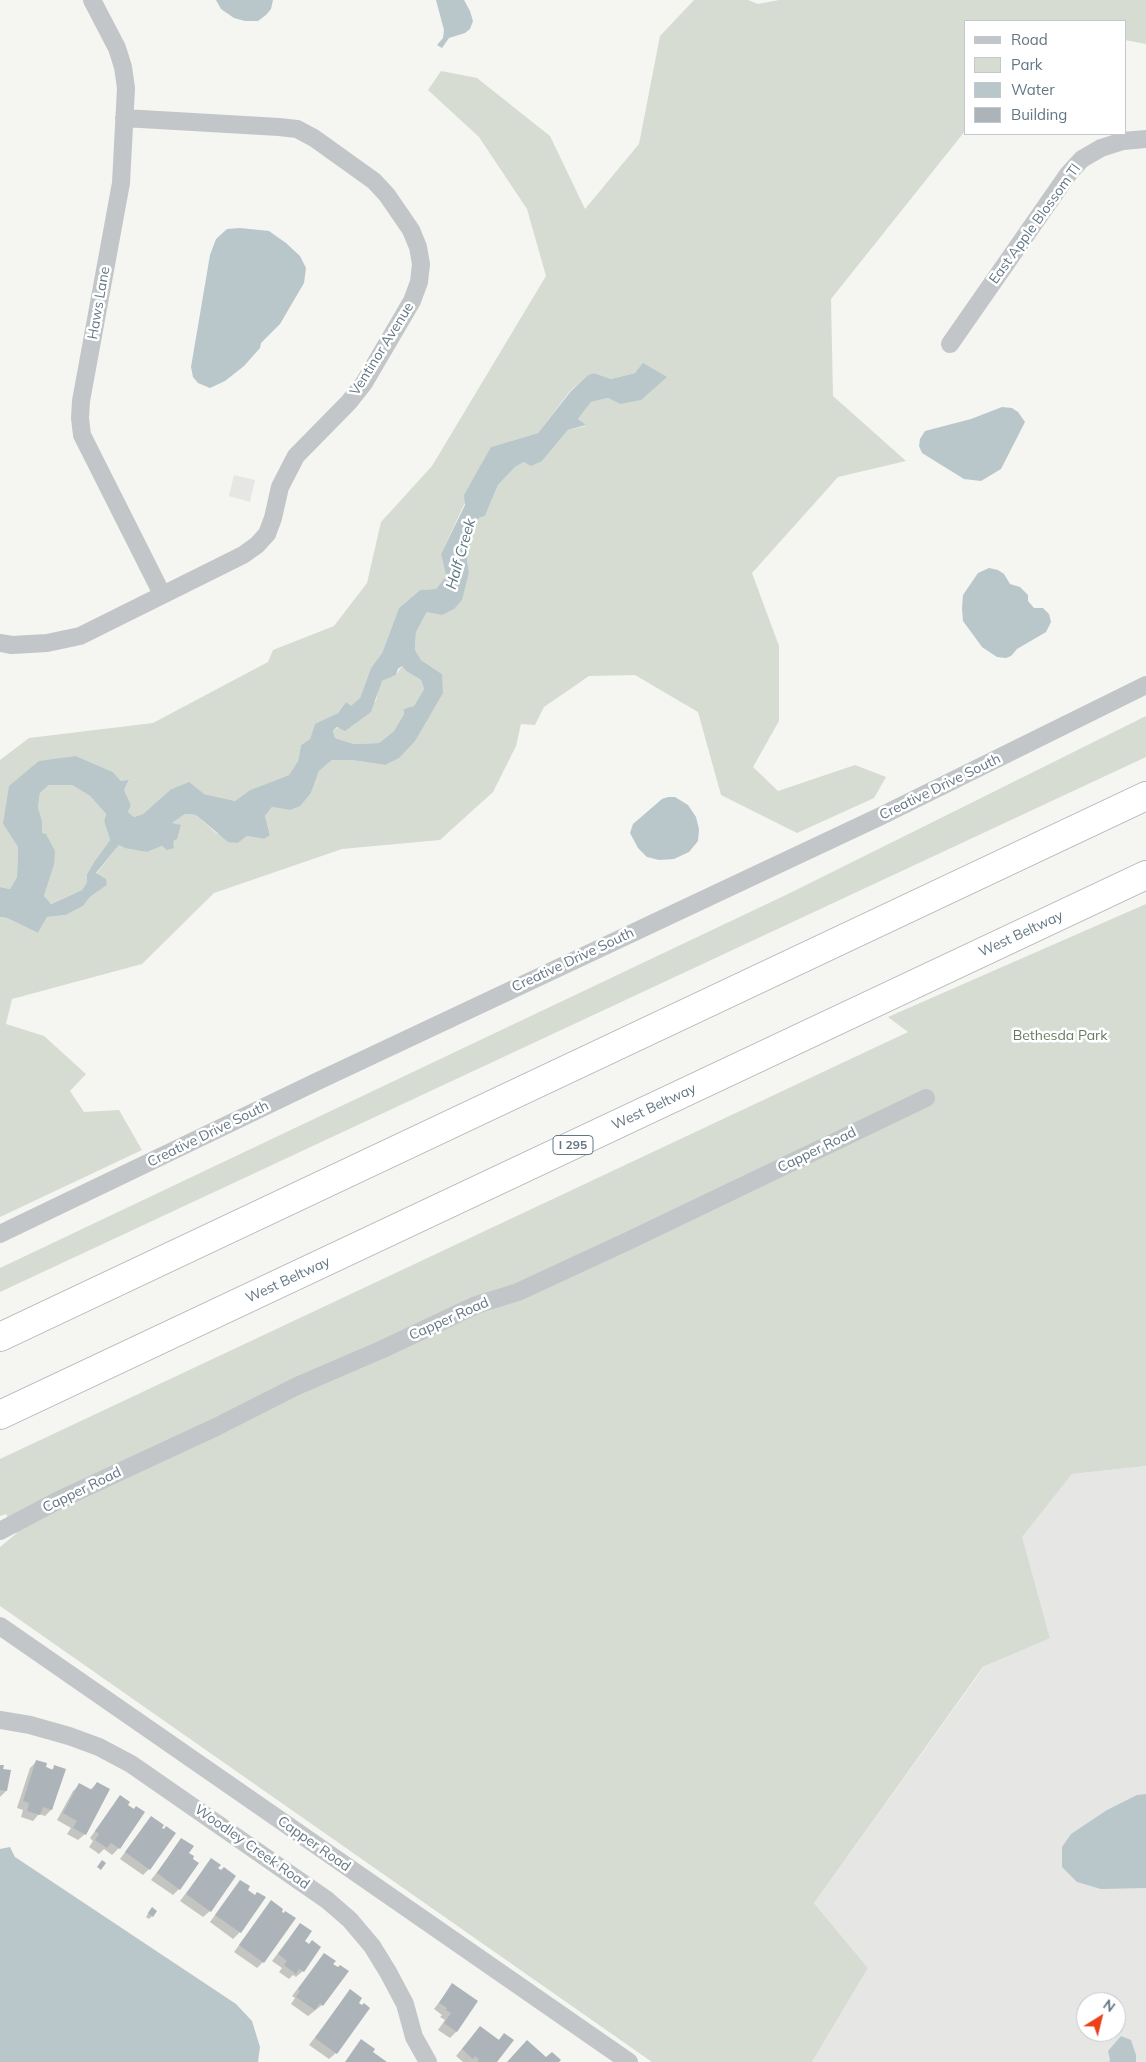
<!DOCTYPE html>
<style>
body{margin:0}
#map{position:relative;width:1146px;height:2062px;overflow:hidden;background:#f5f5f1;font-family:Mulish,sans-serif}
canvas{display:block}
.legend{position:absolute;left:964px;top:20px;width:162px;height:115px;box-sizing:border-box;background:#fff;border:1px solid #c1c8ce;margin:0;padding:6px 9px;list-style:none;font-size:15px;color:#637684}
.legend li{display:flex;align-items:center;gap:10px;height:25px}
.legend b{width:25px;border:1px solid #c1c8ce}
.north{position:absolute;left:1076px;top:1992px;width:50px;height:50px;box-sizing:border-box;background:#fff;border:1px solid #c1c8ce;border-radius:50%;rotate:36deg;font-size:14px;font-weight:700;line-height:20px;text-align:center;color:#637684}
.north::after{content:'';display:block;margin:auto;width:18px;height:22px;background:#eb421b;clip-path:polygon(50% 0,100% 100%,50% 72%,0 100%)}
</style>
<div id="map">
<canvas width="1146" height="2062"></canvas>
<ul class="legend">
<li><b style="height:6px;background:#c2c6c9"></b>Road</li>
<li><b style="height:14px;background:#d6dcd2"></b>Park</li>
<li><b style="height:14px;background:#b9c7cb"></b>Water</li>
<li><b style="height:14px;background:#acb3b9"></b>Building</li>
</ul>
<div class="north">N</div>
</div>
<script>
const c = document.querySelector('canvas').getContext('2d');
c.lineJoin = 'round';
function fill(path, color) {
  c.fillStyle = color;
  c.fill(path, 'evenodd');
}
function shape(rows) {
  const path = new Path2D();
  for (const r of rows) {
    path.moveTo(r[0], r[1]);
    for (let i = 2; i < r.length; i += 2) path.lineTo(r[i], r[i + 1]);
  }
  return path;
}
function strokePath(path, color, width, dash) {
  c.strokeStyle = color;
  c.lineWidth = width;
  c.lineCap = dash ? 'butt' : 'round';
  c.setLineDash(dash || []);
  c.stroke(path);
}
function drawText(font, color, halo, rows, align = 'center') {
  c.font = font + ' Mulish,sans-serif';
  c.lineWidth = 5;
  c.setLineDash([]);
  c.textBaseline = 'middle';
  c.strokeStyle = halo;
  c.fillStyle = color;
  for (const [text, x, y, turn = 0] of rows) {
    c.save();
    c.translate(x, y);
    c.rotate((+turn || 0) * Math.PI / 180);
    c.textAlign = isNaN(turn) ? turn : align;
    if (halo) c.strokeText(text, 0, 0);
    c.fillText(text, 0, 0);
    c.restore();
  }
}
fill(shape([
 [234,475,255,480,250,502,229,496],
 [1146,1466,1146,2062,812,2062,868,1968,814,1903,984,1667,1050,1637,1021,1537,1072,1474],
 [1086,2002,1116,2002,1116,2032,1086,2032]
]), '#e6e7e5');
fill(shape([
 [694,0,748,0,758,4,779,0,1146,0,1146,44,1125,40,1125,21,965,21,965,131,831,299,833,396,906,461,838,477,752,573,779,646,779,721,753,767,778,791,855,765,886,777,874,798,797,833,721,795,698,712,635,675,589,676,544,707,535,725,521,724,516,746,493,792,440,840,342,849,214,893,142,964,12,999,6,1024,44,1036,86,1074,70,1091,84,1112,119,1110,142,1150,0,1217,0,917,7,918,38,933,47,917,66,915,83,906,90,897,107,885,96,874,119,845,147,852,162,846,174,848,172,841,181,826,171,823,185,814,196,815,216,833,238,843,247,836,264,839,270,834,265,816,272,807,290,810,311,793,319,771,332,760,352,760,385,765,442,674,421,660,415,650,416,632,427,612,469,573,467,560,472,536,479,518,485,516,498,485,515,467,524,462,542,461,568,430,586,426,578,419,591,402,608,398,620,404,635,373,611,379,594,373,588,375,570,391,538,433,491,447,441,554,446,576,436,589,420,590,399,608,382,653,371,668,360,698,351,707,346,702,338,713,315,725,310,739,301,745,298,761,289,775,250,790,235,801,204,794,170,790,143,814,134,817,128,812,131,805,124,790,129,781,121,781,113,772,76,756,3,824,18,847,17,877,10,889,0,887,0,760,29,738,153,723,268,662,273,650,334,626,367,583,381,522,432,466,546,276,527,209,479,137,428,90,441,71,477,78,550,136,585,209,639,144,660,36],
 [402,666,406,671,421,680,424,689,414,706,404,714,394,731,379,743,354,744,335,738,333,731,376,701,379,686,382,681,396,675],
 [1146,716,1146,757,0,1292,0,1268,790,893],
 [49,785,72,785,90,796,106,814,104,821,110,840,94,862,87,874,87,882,82,890,50,904,44,896,54,865,42,833,42,821,38,807,40,793],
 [1146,904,1146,1466,1072,1474,1022,1537,1050,1638,983,1667,814,1903,868,1968,812,2062,652,2062,0,1606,0,1547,17,1533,6,1514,0,1516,0,1459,908,1032,888,1017]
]), '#d6dcd2');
fill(shape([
 [216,0,273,0,271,9,266,15,258,21,245,21,234,18,221,9],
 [436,0,464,0,470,11,473,21,470,29,465,33,449,38,442,48,437,45,443,38,444,30],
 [240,228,269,231,286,243,300,256,306,268,304,283,280,324,261,343,260,348,244,366,225,381,210,388,198,383,193,377,191,367,210,255,216,239,227,229],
 [643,363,667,377,641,400,620,404,608,398,591,402,578,419,586,425,568,430,542,461,531,466,524,462,515,467,498,485,485,516,479,518,472,536,467,560,469,572,462,600,454,609,442,615,427,612,416,632,415,650,421,660,442,674,443,693,415,741,399,758,385,765,352,760,332,760,319,771,311,793,300,806,290,810,272,807,265,816,270,835,264,839,247,836,238,843,228,842,196,815,185,814,172,823,181,825,177,839,173,841,174,848,167,850,162,846,147,852,125,848,119,845,96,873,106,879,107,885,90,897,83,906,66,915,47,917,38,933,7,918,0,917,0,887,10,889,17,877,18,847,3,824,9,786,39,761,76,756,113,772,121,781,129,780,124,790,131,805,128,812,134,817,143,814,170,790,189,782,204,794,235,801,250,790,289,775,298,761,301,745,310,739,315,724,338,713,346,702,351,706,360,698,371,668,382,653,399,608,420,590,436,589,446,576,441,554,465,505,464,495,491,447,538,433,571,391,588,375,594,373,611,379,635,373],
 [402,666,406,671,421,680,424,689,414,706,404,709,404,714,394,731,379,743,354,744,335,738,333,731,337,727,345,731,371,712,382,681,396,675,398,669],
 [49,785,72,785,90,796,106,814,104,821,110,840,94,862,87,874,87,882,82,890,51,904,44,896,54,865,55,851,46,834,42,833,42,821,38,807,40,793],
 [1002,407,1012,408,1018,412,1025,422,1001,469,981,481,964,479,922,453,919,446,920,439,925,431,971,419],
 [989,568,998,570,1004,574,1010,584,1020,587,1028,595,1028,601,1034,608,1043,608,1049,614,1051,622,1046,632,1017,649,1011,656,1006,658,997,657,982,647,963,621,962,609,963,595,978,573],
 [668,797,675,797,688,805,696,817,699,829,698,841,689,852,674,859,659,860,647,857,638,848,630,833,633,824,662,799],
 [1146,1794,1146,1888,1101,1889,1077,1882,1062,1867,1062,1847,1071,1834,1107,1810,1137,1795],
 [10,1847,15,1857,236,2004,252,2021,260,2047,258,2062,0,2062,0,1849],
 [1121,2036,1131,2040,1136,2055,1136,2062,1109,2062,1110,2060,1108,2051]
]), '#b9c7cb');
fill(shape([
 [37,1761,51,1770,55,1767,51,1810,45,1816,39,1814,33,1821,21,1817,23,1810,17,1808,30,1768],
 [0,1766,2,1770,9,1771,6,1791,0,1797],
 [97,1783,85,1834,78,1840,67,1834,71,1828,57,1820,73,1791,80,1784,90,1790],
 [120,1797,127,1805,119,1848,112,1855,104,1849,99,1854,89,1847,93,1841,90,1838],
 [151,1817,149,1869,143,1875,120,1859],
 [182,1839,188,1853,179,1889,173,1895,151,1880],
 [211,1860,217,1868,210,1911,203,1917,180,1901],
 [240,1881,240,1932,233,1939,210,1922],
 [271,1902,263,1962,257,1968,234,1952],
 [149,1912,152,1916,149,1919,146,1917],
 [300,1924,303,1941,303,1971,296,1977,293,1975,289,1979,279,1972,282,1968,272,1961],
 [324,1954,332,1964,322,2005,308,2016,291,2004,295,1998,292,1996],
 [452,1985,477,2001,456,2032,450,2038,438,2030,445,2020,440,2017,442,2015,434,2009],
 [350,1991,357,2003,336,2053,329,2059,309,2045],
 [480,2027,498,2041,504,2034,496,2062,463,2062,456,2056]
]), '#0003');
fill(shape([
 [36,1760,47,1763,46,1767,53,1770,54,1765,66,1769,52,1810,43,1807,40,1815,27,1811,29,1803,23,1801],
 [0,1765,4,1765,3,1769,11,1770,7,1791,0,1790],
 [97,1782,110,1789,86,1835,73,1828,77,1821,63,1813,79,1783,92,1790],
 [120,1795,130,1802,128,1805,134,1809,136,1806,145,1812,120,1849,111,1843,107,1848,95,1840,99,1834,95,1831],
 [151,1816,164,1825,162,1828,164,1829,166,1826,176,1833,150,1870,125,1852],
 [181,1838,194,1846,189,1853,194,1856,193,1859,199,1863,180,1890,157,1873],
 [211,1858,221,1865,218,1868,221,1870,224,1867,236,1876,211,1912,186,1894],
 [102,1860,106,1863,101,1870,97,1867],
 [240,1880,250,1886,248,1890,255,1895,257,1892,266,1897,241,1933,215,1915],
 [271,1900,283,1909,282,1912,284,1913,285,1911,296,1918,264,1963,239,1945],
 [152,1907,157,1911,153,1917,148,1913],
 [300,1923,312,1931,305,1941,309,1944,312,1940,321,1947,304,1972,299,1969,296,1974,284,1965,287,1961,278,1954],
 [324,1953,336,1961,333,1964,338,1967,340,1965,349,1971,323,2006,320,2003,315,2010,296,1997,300,1991,298,1989],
 [452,1983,478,2001,457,2032,444,2023,451,2013,446,2010,447,2008,439,2003],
 [350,1989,362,1998,359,2003,362,2005,364,2003,370,2008,337,2054,315,2038],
 [480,2026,499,2040,504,2033,514,2040,497,2062,478,2062,479,2059,475,2056,473,2059,462,2049],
 [361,2039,375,2049,373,2052,387,2062,345,2062],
 [527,2040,546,2057,552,2052,561,2060,559,2062,507,2062]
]), '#acb3b9');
const motorway = shape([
 [0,1337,1146,796],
 [0,1415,1146,875]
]);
strokePath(motorway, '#b5b8bb', 30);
strokePath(shape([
 [92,0,117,48,123,67,126,88,121,183,81,401,80,418,82,435,162,594],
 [950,344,1069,173,1082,159,1101,148,1123,141,1146,139],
 [0,643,12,645,47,643,80,636,243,555,257,545,267,534,273,518,280,487,296,456,349,402,364,383,412,301,419,282,421,264,418,247,411,230,387,195,374,181,314,138,297,129,279,127,124,118],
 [0,1234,318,1081,881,816,1146,685],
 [0,1531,59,1500,216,1427,297,1386,383,1349,476,1305,518,1292,628,1241,926,1098],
 [0,1626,629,2062],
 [0,1720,30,1725,69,1736,99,1747,131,1764,327,1900,350,1920,372,1946,388,1972,405,2004,414,2037,428,2062]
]), '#c2c6c9', 18);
strokePath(motorway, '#fff', 28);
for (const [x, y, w] of [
 [573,1145,40]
]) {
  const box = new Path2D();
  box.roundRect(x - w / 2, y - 9.5, w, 19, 4);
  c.fillStyle = '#fff';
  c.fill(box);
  strokePath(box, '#637684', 1);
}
drawText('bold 12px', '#637684', null, [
 ["I 295",573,1145]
]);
drawText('14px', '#637684', '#fff', [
 ["East Apple Blossom Tl",1035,224,-54],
 ["Haws Lane",99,303,-80],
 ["Ventinor Avenue",382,349,-58],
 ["Creative Drive South",940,787,-26],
 ["West Beltway",1021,934,-25],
 ["Creative Drive South",573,960,-25],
 ["West Beltway",654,1107,-25],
 ["Creative Drive South",208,1134,-26],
 ["Capper Road",817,1150,-26],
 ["West Beltway",288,1280,-25],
 ["Capper Road",449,1319,-24],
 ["Capper Road",82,1490,-26],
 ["Capper Road",314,1844,35],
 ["Woodley Creek Road",252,1847,35]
]);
drawText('14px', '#687a62', '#fff', [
 ["Bethesda Park",1060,1036]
]);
drawText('italic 15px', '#5e7981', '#fff', [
 ["Half Creek",461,554,-74]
]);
</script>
